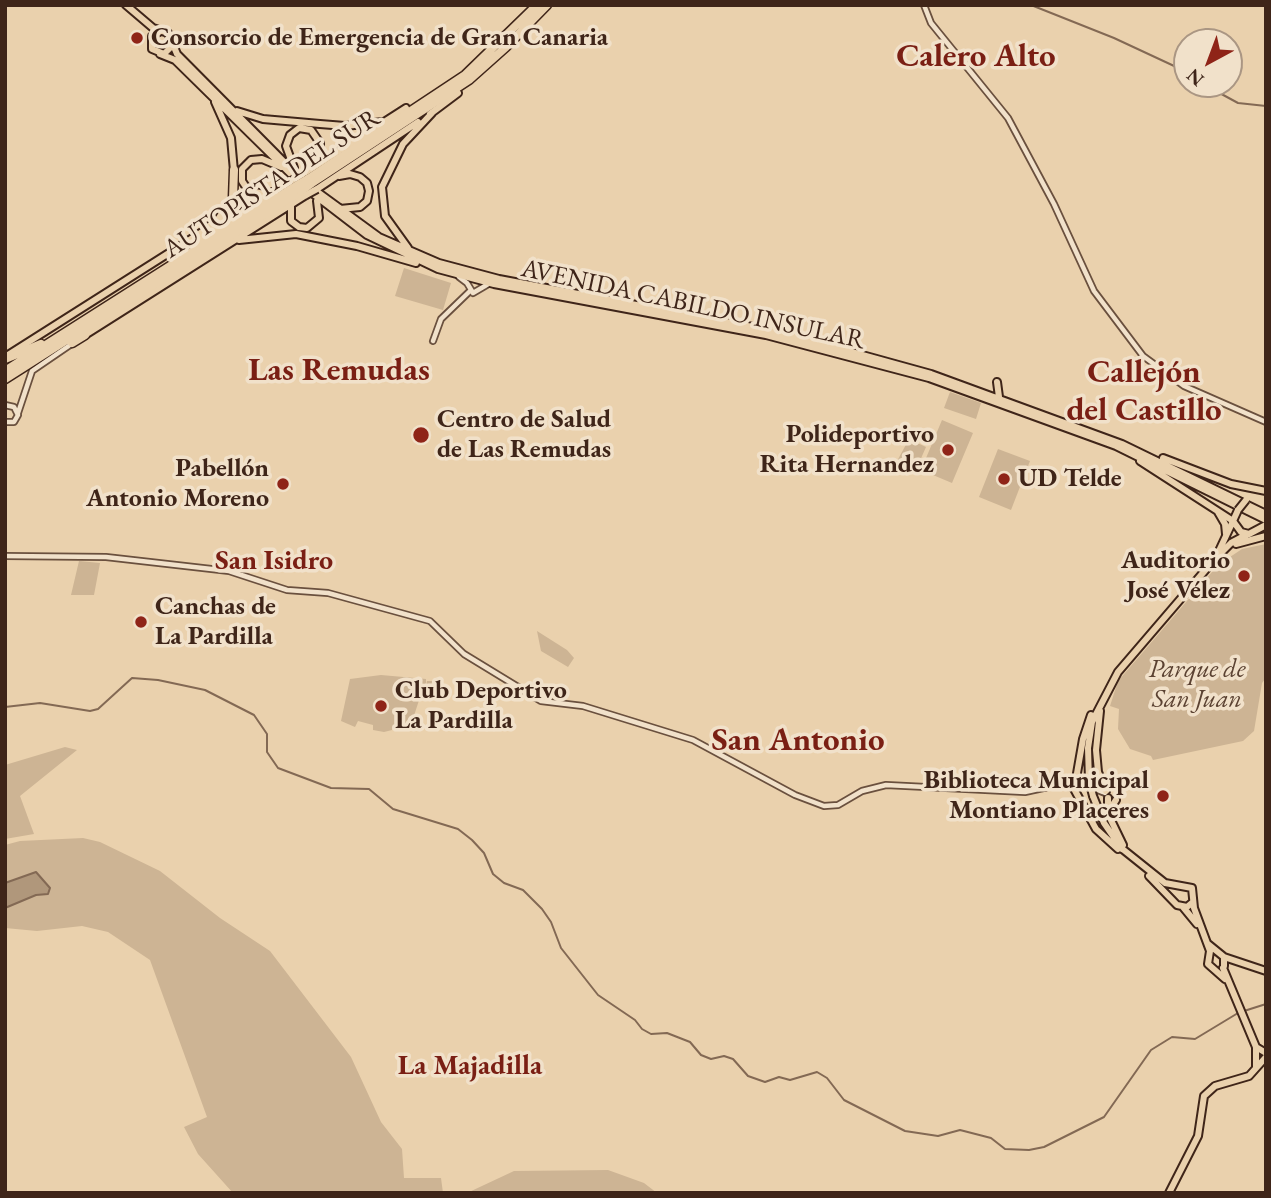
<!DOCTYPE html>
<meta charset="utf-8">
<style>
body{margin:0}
#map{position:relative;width:1271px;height:1198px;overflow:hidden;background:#ead1ad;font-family:"EB Garamond",serif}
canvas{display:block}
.frame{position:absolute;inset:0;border:7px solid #3f2519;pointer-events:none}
.north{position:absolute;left:1173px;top:28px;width:70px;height:70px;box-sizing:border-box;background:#f1e1ca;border:2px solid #aa9683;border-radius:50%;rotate:221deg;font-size:19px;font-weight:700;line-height:28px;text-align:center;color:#3f2519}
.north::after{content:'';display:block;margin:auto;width:24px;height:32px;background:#8f2418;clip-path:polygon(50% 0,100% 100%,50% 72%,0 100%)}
</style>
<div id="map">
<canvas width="1271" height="1198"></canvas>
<div class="frame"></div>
<div class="north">N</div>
</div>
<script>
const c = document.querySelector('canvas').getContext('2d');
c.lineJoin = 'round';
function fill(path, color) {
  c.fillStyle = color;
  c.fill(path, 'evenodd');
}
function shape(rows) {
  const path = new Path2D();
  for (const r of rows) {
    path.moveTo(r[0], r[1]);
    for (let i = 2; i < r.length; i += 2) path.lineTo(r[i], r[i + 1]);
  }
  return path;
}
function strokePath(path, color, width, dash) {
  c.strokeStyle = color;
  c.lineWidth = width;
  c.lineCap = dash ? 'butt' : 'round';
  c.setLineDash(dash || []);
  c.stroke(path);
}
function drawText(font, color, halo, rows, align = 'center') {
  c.font = font + ' "EB Garamond",serif';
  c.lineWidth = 7;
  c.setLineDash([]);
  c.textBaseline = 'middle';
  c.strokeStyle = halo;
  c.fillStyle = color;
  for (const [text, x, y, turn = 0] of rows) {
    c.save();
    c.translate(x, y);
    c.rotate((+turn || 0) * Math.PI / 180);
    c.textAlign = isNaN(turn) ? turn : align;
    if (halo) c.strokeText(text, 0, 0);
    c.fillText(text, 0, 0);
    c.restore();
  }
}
fill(shape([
 [404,268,451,283,443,310,395,296],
 [950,392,981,403,976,419,944,408],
 [942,420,973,433,952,483,921,470],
 [909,439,926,447,915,472,896,463],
 [998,449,1030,461,1011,510,979,497],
 [1266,544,1266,678,1262,683,1254,731,1243,741,1153,760,1151,756,1130,749,1118,729,1119,709,1110,706,1118,681,1218,565,1242,549],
 [79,561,100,563,94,595,71,595],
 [537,631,567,650,574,658,568,667,541,651],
 [381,675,426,679,426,684,415,684,426,686,427,681,432,681,431,691,426,690,426,686,425,690,417,690,422,691,410,728,393,725,392,730,384,732,373,730,373,725,358,721,355,727,341,721,350,679],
 [65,747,77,750,20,796,34,834,5,839,5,765],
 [83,838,100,842,160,871,220,918,270,951,351,1057,381,1122,402,1149,404,1178,441,1178,443,1193,233,1193,198,1154,184,1127,207,1117,150,960,108,932,82,926,37,931,5,928,5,845,20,841],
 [608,1170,644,1183,657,1193,467,1193,514,1171]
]), '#cdb494');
const water = shape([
 [36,872,50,888,48,894,36,895,5,908,5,883,36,872]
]);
fill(water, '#b0977b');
strokePath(water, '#836954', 2);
strokePath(shape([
 [760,5,764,5],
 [1031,5,1114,38,1187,72],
 [1203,84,1238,103,1266,106],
 [5,707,40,703,90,711,98,709,132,678,158,680,205,690,254,715,267,734,267,752,278,768,331,788,369,789,393,809,458,829,472,840,484,853,493,874,504,883,523,890,542,909,551,922,561,948,598,995,635,1020,642,1029,651,1034,667,1033,690,1042,701,1055,711,1059,724,1056,733,1059,748,1076,765,1082,779,1077,790,1080,817,1072,827,1078,844,1100,905,1131,938,1136,960,1130,991,1138,1005,1149,1029,1150,1044,1147,1104,1117,1151,1050,1172,1037,1195,1039,1238,1013],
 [1244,1011,1266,1004]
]), '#836954', 2);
const minor = shape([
 [924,5,931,23,1008,118,1054,204,1094,291,1143,356,1184,386,1266,422],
 [459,277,467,283,473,293,490,283],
 [433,341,441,319,470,291],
 [5,405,14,407,18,415,14,422,5,422],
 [18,413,32,371,73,343],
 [5,556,106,557,229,571,287,590,328,593,430,621,464,654,541,701,583,706,693,740,795,795,824,806,838,805,862,791,886,785,1025,792,1071,782],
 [1073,780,1105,793]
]);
const major = shape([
 [126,5,153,28,168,33,177,54,301,179],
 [161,31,152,36,152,49,164,54,173,45],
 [160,54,175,60,297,180],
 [215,102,231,138,234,171],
 [237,111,263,119,320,124,345,126,383,122],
 [430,114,458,93],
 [281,167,262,159,251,160,242,169,242,181,248,190,263,194,274,192,291,181],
 [294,168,286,146,290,135,299,128,311,130,320,143,320,154,312,166],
 [303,174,406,108],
 [339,176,350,174,360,177,367,183,369,191,367,201,360,207,340,209],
 [312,188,379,237,439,263,499,279,779,332,931,374,1122,444,1266,514],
 [307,189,367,235,438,269,494,284,766,335,929,378,1116,446,1266,520],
 [317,189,418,122],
 [291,205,291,221,299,227,307,228,319,218,317,201],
 [239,240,296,234,357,246,416,263],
 [408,248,385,216,382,187,403,144,432,113],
 [85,335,306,195],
 [8,355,202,232,219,218,226,206],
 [997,382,999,397],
 [1163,458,1231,484,1266,491],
 [1140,461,1233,521,1218,553],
 [1238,510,1233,521,1241,532,1249,534,1266,525],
 [1218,512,1225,524,1226,534],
 [1236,544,1266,536],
 [1100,711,1096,750,1098,772,1106,791],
 [1076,779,1083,739,1091,715],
 [1089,781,1088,748,1092,722,1118,672,1214,560,1231,543,1248,534],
 [1073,787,1096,829,1118,849],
 [1093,796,1104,823,1122,849],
 [1108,798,1108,814,1123,845],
 [1108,812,1116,800],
 [1120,847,1165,883,1192,888,1194,908,1210,951,1208,964,1225,979],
 [1149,876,1177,905,1187,907,1193,902],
 [1183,907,1197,924],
 [1208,944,1224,957,1224,966],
 [1224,957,1266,971],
 [1223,968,1256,1047,1256,1067],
 [1256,1047,1266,1053],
 [1169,1193,1198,1136,1204,1096,1215,1086,1249,1076,1266,1057]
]);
const highway = shape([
 [308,179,465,75,537,5],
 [312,183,469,80,506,47,547,5],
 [212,233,274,192],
 [194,245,225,218,233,198,234,170],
 [72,343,85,335],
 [5,359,41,344],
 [5,371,296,186],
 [5,379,301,191]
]);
strokePath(minor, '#6a503e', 8);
strokePath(major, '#3f2519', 10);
strokePath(highway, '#3f2519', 11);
strokePath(minor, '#f1e1ca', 4.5);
strokePath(major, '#ead1ad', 6);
strokePath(highway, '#ead1ad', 8);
const majorBridge = shape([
 [291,181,303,174],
 [306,195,317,189],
 [1238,510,1246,500],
 [1089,781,1093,796]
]);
const highwayBridge = shape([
 [296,186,308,179],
 [301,191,312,183]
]);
strokePath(majorBridge, '#3f2519', 10, []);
strokePath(highwayBridge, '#3f2519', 11, []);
strokePath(majorBridge, '#ead1ad', 6);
strokePath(highwayBridge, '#ead1ad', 8);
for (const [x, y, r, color] of [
 [137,38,7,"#8f2418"],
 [421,435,9,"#8f2418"],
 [948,450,7,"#8f2418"],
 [1004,479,7,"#8f2418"],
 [283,484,7,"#8f2418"],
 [1244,576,7,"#8f2418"],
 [141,622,7,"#8f2418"],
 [381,706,7,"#8f2418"],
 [1163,796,7,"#8f2418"]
]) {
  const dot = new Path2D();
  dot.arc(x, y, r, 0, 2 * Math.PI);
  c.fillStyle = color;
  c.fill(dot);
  strokePath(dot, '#f1e1ca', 2.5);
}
drawText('bold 26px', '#3f2519', '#f1e1ca', [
 ["Consorcio de Emergencia de Gran Canaria",151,38],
 ["Centro de Salud",437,420],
 ["de Las Remudas",437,450],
 ["Polideportivo",934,435,"right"],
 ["Rita Hernandez",934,465,"right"],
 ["Pabellón",269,469,"right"],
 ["Antonio Moreno",269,499,"right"],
 ["UD Telde",1018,479],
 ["Auditorio",1230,561,"right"],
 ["José Vélez",1230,591,"right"],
 ["Canchas de",155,607],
 ["La Pardilla",155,637],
 ["Club Deportivo",395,691],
 ["La Pardilla",395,721],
 ["Biblioteca Municipal",1149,781,"right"],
 ["Montiano Placeres",1149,811,"right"]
], 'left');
drawText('26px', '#3f2519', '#f1e1ca', [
 ["AUTOPISTA DEL SUR",272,184,-33],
 ["AVENIDA CABILDO INSULAR",693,305,12]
]);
drawText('italic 26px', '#5b4232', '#f1e1ca', [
 ["Parque de",1197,670],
 ["San Juan",1197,700]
]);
drawText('bold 28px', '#7a1f14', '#f1e1ca', [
 ["San Isidro",274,561],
 ["La Majadilla",470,1066]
]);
drawText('bold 33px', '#7a1f14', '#f1e1ca', [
 ["Calero Alto",976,57],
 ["Las Remudas",339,371],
 ["Callejón",1144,373],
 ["del Castillo",1144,411],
 ["San Antonio",798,741]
]);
</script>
